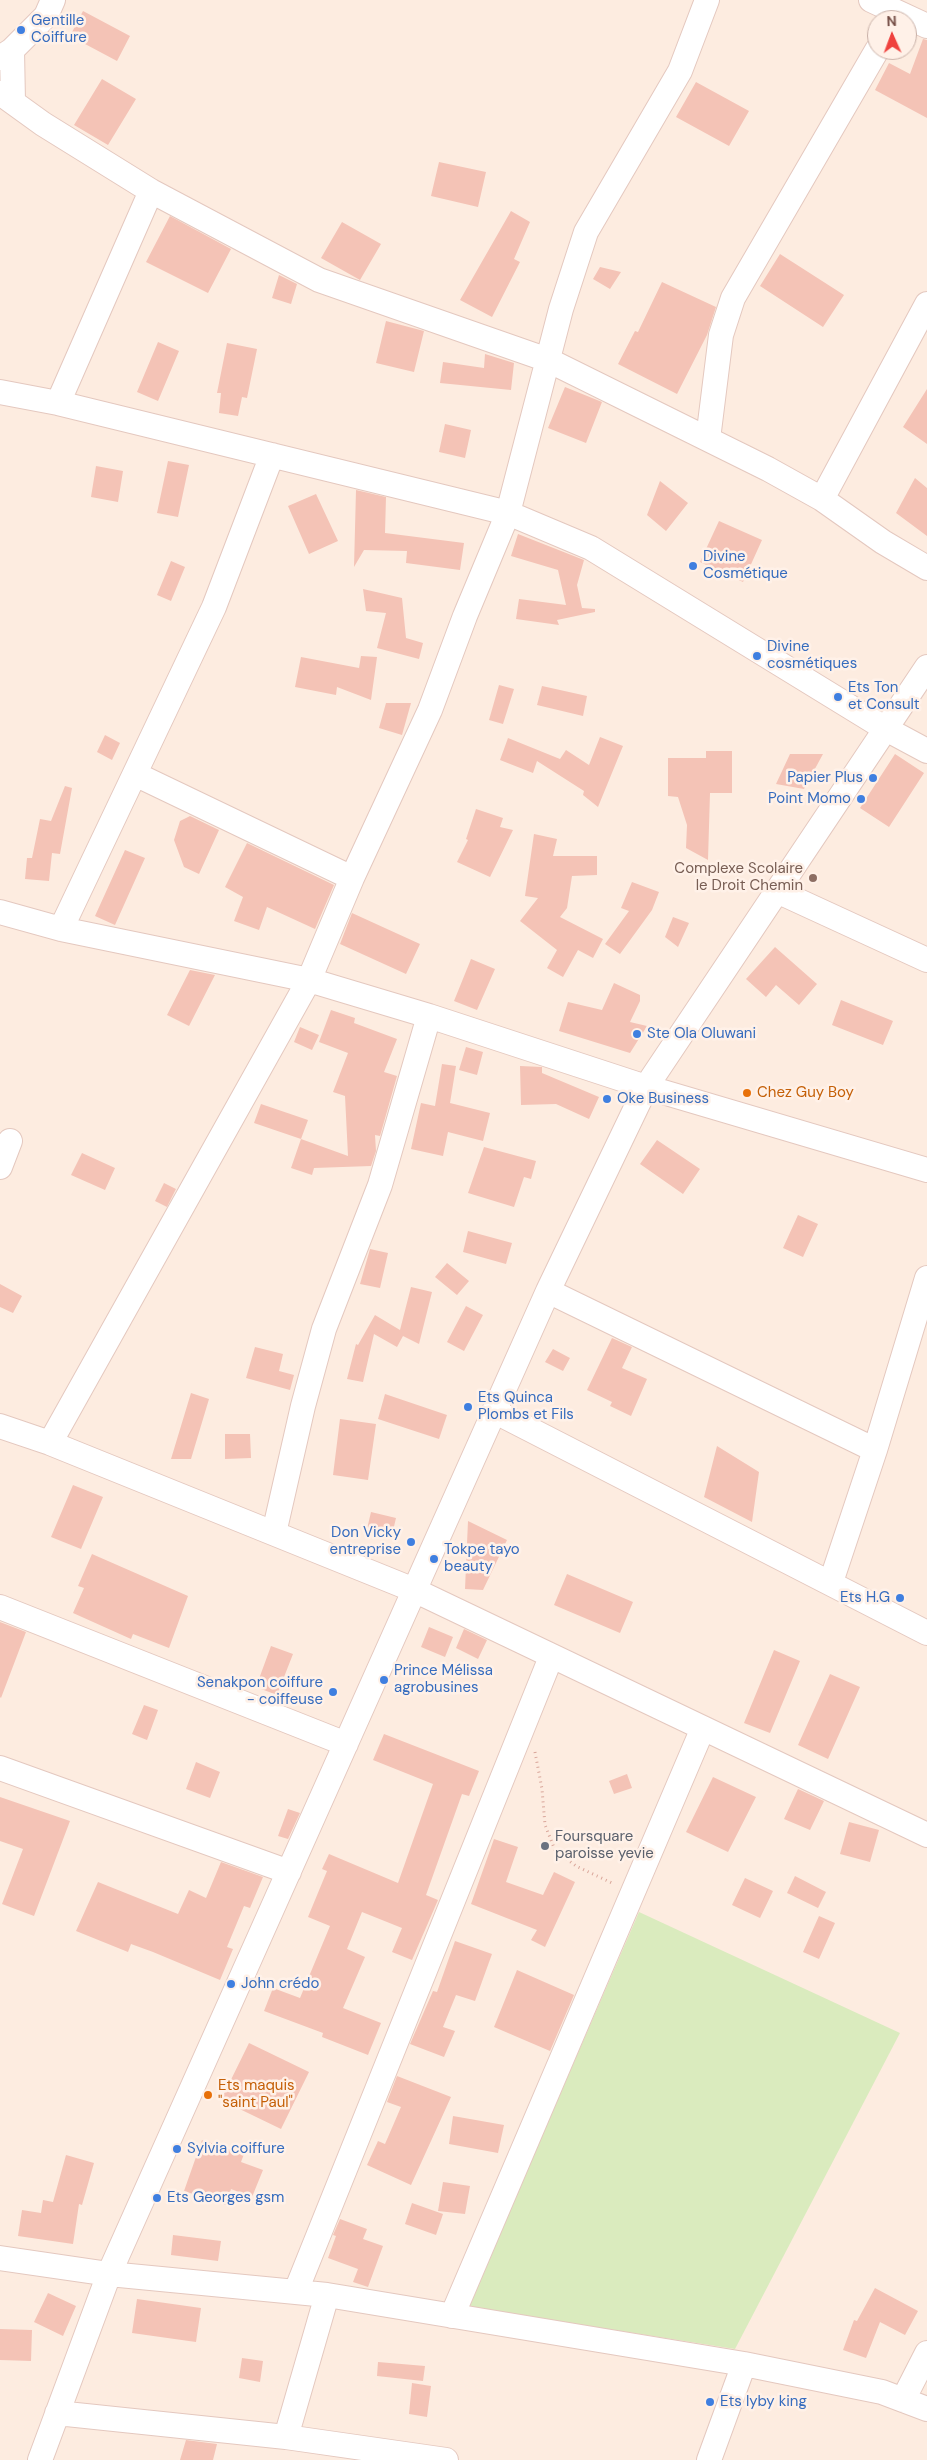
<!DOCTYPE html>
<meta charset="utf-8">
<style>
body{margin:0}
#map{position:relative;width:927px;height:2460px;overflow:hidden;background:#fdece0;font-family:"DM Sans",sans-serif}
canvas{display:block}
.north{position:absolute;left:867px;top:10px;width:50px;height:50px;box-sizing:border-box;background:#fff1e8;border:1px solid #c8b0a7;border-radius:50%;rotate:358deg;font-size:14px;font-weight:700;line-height:20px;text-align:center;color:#754e46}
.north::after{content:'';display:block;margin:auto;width:18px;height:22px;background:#ef423e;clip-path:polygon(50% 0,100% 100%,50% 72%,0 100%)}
</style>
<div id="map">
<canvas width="927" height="2460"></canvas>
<div class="north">N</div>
</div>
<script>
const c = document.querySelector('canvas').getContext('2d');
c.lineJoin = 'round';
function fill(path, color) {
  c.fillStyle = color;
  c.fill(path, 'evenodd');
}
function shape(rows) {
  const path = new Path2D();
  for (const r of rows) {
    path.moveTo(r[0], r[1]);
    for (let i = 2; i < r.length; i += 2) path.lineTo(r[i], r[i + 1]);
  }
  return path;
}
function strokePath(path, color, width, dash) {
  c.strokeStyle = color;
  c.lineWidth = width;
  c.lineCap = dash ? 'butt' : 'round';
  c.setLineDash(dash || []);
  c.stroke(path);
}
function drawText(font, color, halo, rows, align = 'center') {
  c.font = font + ' "DM Sans",sans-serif';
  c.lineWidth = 5;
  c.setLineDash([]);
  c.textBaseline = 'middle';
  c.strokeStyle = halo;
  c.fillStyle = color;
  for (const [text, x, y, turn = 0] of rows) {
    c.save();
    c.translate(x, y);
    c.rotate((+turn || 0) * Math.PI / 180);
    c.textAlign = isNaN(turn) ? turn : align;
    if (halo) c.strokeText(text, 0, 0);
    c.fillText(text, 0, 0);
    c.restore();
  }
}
fill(shape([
 [639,1912,900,2033,735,2349,468,2307]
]), '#daebbe');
fill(shape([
 [83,11,130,36,117,61,70,36],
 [923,39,927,40,927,118,875,90,889,63,910,74],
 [102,79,136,99,108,145,74,125],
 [696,82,749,111,729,146,676,117],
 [439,162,486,172,478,207,431,196],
 [511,211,530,222,514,259,520,262,492,317,460,300],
 [170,216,231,249,208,293,146,262],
 [342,222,381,244,360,280,321,258],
 [780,254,844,295,823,327,760,286],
 [600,267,621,272,610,289,593,279],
 [279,275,297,284,291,304,272,298],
 [662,282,716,307,707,335,677,394,618,364,635,331,638,332],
 [386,321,424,331,414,372,376,363],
 [158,342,179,351,158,401,137,392],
 [227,343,257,349,247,398,242,397,238,416,219,413,221,393,217,393],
 [485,354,514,363,511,390,440,383,443,362,484,368],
 [565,387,602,402,586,443,548,428],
 [927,389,927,444,903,427],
 [445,424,471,430,465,458,439,452],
 [168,461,189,465,178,517,157,513],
 [96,466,123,471,118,502,91,497],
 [915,478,927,488,927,536,896,513],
 [660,481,688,503,666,531,647,515],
 [356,490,386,497,385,533,464,543,460,570,406,563,407,551,364,550,354,567],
 [316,494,338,541,309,554,288,506],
 [719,521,762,540,743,582,700,562],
 [518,534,584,560,577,585,582,608,595,609,595,612,557,620,559,625,516,619,519,599,566,605,558,570,511,556],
 [171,561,185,567,171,601,157,595],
 [363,589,402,598,406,638,423,643,419,659,377,648,386,613,366,611],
 [361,656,377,657,371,700,337,687,336,695,295,687,301,657,359,668],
 [499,685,514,689,503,724,489,720],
 [542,686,587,696,583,716,537,705],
 [386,703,411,703,402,735,379,728],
 [105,735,120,743,112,760,97,752],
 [600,737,623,746,598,807,583,795,584,791,537,761,533,773,500,760,508,738,560,759,566,750,589,765],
 [706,751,732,751,732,793,710,793,708,860,686,848,687,825,678,797,668,796,668,758,706,758],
 [790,754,823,754,804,789,776,784],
 [895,754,924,773,889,827,860,808],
 [65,786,72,788,60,854,52,853,49,881,25,879,27,858,32,858,40,819,51,821],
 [476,809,503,818,500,827,513,830,490,877,457,862,468,840,466,839],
 [190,816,219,830,199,874,184,867,174,840,180,821],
 [534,834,557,839,553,856,597,856,597,875,572,876,567,908,560,917,603,939,593,958,578,950,563,977,547,968,557,950,520,921,538,898,525,896],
 [247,843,334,885,315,929,267,907,259,930,234,921,243,897,225,887],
 [125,850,145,858,115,925,95,916],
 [632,882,659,892,652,910,620,954,605,944,629,911,621,908],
 [352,913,420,944,406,974,340,944],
 [673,917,689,923,678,947,665,937],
 [775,947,817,984,799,1005,776,985,766,997,746,979],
 [471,959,495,969,477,1010,454,1001],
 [190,970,215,975,189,1026,167,1015],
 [614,983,640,995,640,1001,630,1022,647,1026,630,1053,559,1031,568,1002,602,1010],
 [841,1000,893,1021,883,1045,832,1025],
 [331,1010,355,1018,354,1023,397,1039,384,1072,397,1076,380,1136,375,1135,376,1151,371,1166,314,1168,312,1175,291,1168,301,1139,348,1156,345,1096,333,1092,348,1053,319,1042],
 [300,1027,319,1035,312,1050,294,1042],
 [466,1047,483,1052,477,1075,459,1070],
 [442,1064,456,1066,450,1103,490,1113,483,1141,448,1132,443,1156,411,1149,421,1103,435,1106],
 [520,1066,542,1067,542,1073,599,1097,589,1119,556,1104,521,1105],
 [261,1104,308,1120,301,1139,254,1123],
 [657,1140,700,1169,683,1194,640,1164],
 [484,1147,536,1161,531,1179,524,1177,514,1207,468,1193],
 [82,1153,115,1168,105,1190,71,1175],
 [164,1183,176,1189,167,1207,155,1201],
 [798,1215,818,1224,803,1257,783,1248],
 [468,1231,512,1243,506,1264,463,1252],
 [370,1249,388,1253,380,1288,360,1284],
 [447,1263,469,1281,457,1295,435,1277],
 [0,1284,22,1296,13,1313,0,1307],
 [411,1287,432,1292,419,1344,403,1336,397,1347,374,1334,363,1382,347,1379,356,1344,358,1345,375,1315,400,1330],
 [466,1306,483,1315,464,1351,447,1342],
 [612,1338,632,1347,622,1368,647,1379,631,1416,610,1406,612,1402,587,1390],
 [255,1347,283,1354,279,1371,294,1375,290,1390,246,1378],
 [553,1349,570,1358,563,1371,545,1362],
 [191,1393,209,1399,191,1459,171,1459],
 [385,1394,447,1415,439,1439,378,1419],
 [340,1419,376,1424,368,1480,333,1475],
 [225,1434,250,1434,251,1458,225,1459],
 [717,1446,759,1472,752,1522,704,1497],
 [73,1485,103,1497,81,1549,51,1537],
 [371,1512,396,1518,392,1535,367,1529],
 [468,1521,507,1540,483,1590,465,1589],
 [92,1554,188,1596,169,1648,133,1634,131,1639,73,1613,84,1588,78,1586],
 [567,1574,633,1602,620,1633,554,1605],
 [0,1622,26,1632,1,1698,0,1697],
 [429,1627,453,1637,445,1657,421,1647],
 [464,1629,487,1640,478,1659,456,1648],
 [271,1646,293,1654,277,1695,256,1687],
 [774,1650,800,1661,770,1733,744,1723],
 [830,1674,860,1687,828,1759,798,1745],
 [144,1705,158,1710,147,1740,132,1734],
 [384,1734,479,1771,469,1796,462,1794,426,1895,438,1900,412,1960,392,1952,402,1928,362,1912,347,1949,365,1957,343,2008,381,2023,368,2055,322,2037,323,2033,264,2011,273,1988,300,1998,330,1926,308,1917,327,1871,322,1869,329,1854,398,1883,433,1784,373,1760],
 [196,1762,220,1772,210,1798,186,1789],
 [627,1774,632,1788,614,1794,609,1781],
 [713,1777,756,1797,728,1852,686,1832],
 [798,1789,824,1801,810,1830,784,1819],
 [0,1797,70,1821,34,1916,2,1904,23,1849,0,1841],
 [288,1809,300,1813,288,1839,278,1836],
 [849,1822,879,1830,870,1862,840,1854],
 [494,1839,518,1847,506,1882,543,1895,554,1872,575,1882,545,1947,531,1940,537,1930,471,1904],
 [221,1862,263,1877,250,1908,244,1906,227,1947,233,1949,220,1980,153,1952,131,1944,128,1952,76,1931,98,1882,178,1914,189,1890,206,1898],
 [795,1876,826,1892,818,1908,787,1893],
 [745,1878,773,1891,760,1918,732,1905],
 [819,1916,835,1923,819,1959,803,1952],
 [455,1941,492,1954,475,2001,456,1995,443,2027,455,2031,444,2057,410,2044,433,1991,437,1992],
 [517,1970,574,1995,550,2051,494,2027],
 [249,2043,309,2072,281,2129,221,2100],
 [397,2076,451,2097,411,2185,367,2165,378,2141,385,2144,401,2107,387,2102],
 [453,2116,504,2125,498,2153,449,2144],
 [202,2140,244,2154,241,2162,263,2170,252,2197,231,2189,226,2205,184,2191],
 [66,2155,94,2163,82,2205,79,2204,73,2244,18,2236,22,2210,41,2213,43,2200,53,2202],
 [443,2182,470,2186,465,2214,438,2211],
 [412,2203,443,2214,436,2235,405,2224],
 [340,2219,367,2229,363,2239,383,2246,368,2287,353,2282,358,2269,328,2258,336,2236,333,2235],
 [173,2235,221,2241,218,2261,171,2255],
 [875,2288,918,2311,905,2335,880,2322,866,2358,843,2350,854,2320,857,2321],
 [48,2293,76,2306,63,2336,34,2322],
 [137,2299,201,2308,196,2342,132,2333],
 [0,2329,32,2330,31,2361,0,2360],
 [242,2358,263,2361,260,2382,239,2378],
 [378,2362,425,2366,423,2381,377,2376],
 [412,2383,431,2386,427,2417,409,2414],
 [186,2440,217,2444,213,2460,180,2460]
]), '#f4c3b6');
const minor = shape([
 [871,0,927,26],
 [12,50,13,102],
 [0,58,12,50,46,16,53,0],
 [0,93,43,124,151,191,58,403],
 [151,191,319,280,548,360,768,469,822,499,883,542,927,568],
 [0,392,58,403,508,513,591,548,886,729,927,751],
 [708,439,721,335,733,298,877,50],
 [822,499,927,304],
 [135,774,352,878],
 [777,891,927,960],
 [0,912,61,929,309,980,429,1016,646,1087,927,1170],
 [61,929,214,607,272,455],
 [0,1167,10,1141],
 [548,1291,875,1450],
 [494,1411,927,1633],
 [0,1426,50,1443,414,1590,927,1835],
 [50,1443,309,980,352,878,430,710,465,616,508,513,561,309,586,232,680,71,707,0],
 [274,1533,303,1406,324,1329,380,1185,429,1016],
 [831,1582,875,1450,927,1278],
 [0,1607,346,1744],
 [0,1768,289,1872],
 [0,2258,109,2274,327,2295,744,2364,882,2392,927,2409],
 [296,2291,551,1657],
 [452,2316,703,1728],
 [903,2400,927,2353],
 [57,2413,286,2437,446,2460],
 [286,2437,327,2295],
 [40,2460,109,2274,548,1291,646,1087,927,667],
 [709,2460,744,2364]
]);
strokePath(minor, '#e4c8bf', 26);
strokePath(shape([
 [535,1752,542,1789,545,1825,555,1850,576,1866,614,1884]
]), '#d9a69a', 3, [1, 4]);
strokePath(minor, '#fff', 24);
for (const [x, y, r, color] of [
 [21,30,5,"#3f7fe0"],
 [693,566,5,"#3f7fe0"],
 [757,656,5,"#3f7fe0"],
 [838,697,5,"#3f7fe0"],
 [873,778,5,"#3f7fe0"],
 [861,799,5,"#3f7fe0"],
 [813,878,5,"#8d6e63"],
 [637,1034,5,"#3f7fe0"],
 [747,1093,5,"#e8710a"],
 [607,1099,5,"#3f7fe0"],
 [468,1407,5,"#3f7fe0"],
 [411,1542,5,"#3f7fe0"],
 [434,1559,5,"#3f7fe0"],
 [900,1598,5,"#3f7fe0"],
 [384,1680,5,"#3f7fe0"],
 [333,1692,5,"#3f7fe0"],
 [545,1846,5,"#6b7280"],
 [231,1984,5,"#3f7fe0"],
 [208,2095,5,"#e8710a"],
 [177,2149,5,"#3f7fe0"],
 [157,2198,5,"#3f7fe0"],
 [710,2402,5,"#3f7fe0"]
]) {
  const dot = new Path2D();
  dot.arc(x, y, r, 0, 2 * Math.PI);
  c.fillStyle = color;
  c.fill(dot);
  strokePath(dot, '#fff1e8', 2);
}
drawText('15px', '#366cbe', '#fff1e8', [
 ["Gentille",31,21],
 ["Coiffure",31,38],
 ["Divine",703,557],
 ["Cosmétique",703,574],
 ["Divine",767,647],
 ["cosmétiques",767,664],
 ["Ets Ton",848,688],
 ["et Consult",848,705],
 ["Papier Plus",863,778,"right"],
 ["Point Momo",851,799,"right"],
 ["Ste Ola Oluwani",647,1034],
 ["Oke Business",617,1099],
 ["Ets Quinca",478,1398],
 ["Plombs et Fils",478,1415],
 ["Don Vicky",401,1533,"right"],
 ["entreprise",401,1550,"right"],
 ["Tokpe tayo",444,1550],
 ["beauty",444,1567],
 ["Ets H.G",890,1598,"right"],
 ["Prince Mélissa",394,1671],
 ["agrobusines",394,1688],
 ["Senakpon coiffure",323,1683,"right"],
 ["- coiffeuse",323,1700,"right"],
 ["John crédo",241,1984],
 ["Sylvia coiffure",187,2149],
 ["Ets Georges gsm",167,2198],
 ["Ets lyby king",720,2402]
], 'left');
drawText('15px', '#785e54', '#fff1e8', [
 ["Complexe Scolaire",803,869],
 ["le Droit Chemin",803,886]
], 'right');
drawText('15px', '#c56008', '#fff1e8', [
 ["Chez Guy Boy",757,1093],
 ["Ets maquis",218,2086],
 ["\"saint Paul\"",218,2103]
], 'left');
drawText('15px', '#5b616d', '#fff1e8', [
 ["Foursquare",555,1837],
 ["paroisse yevie",555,1854]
], 'left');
</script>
